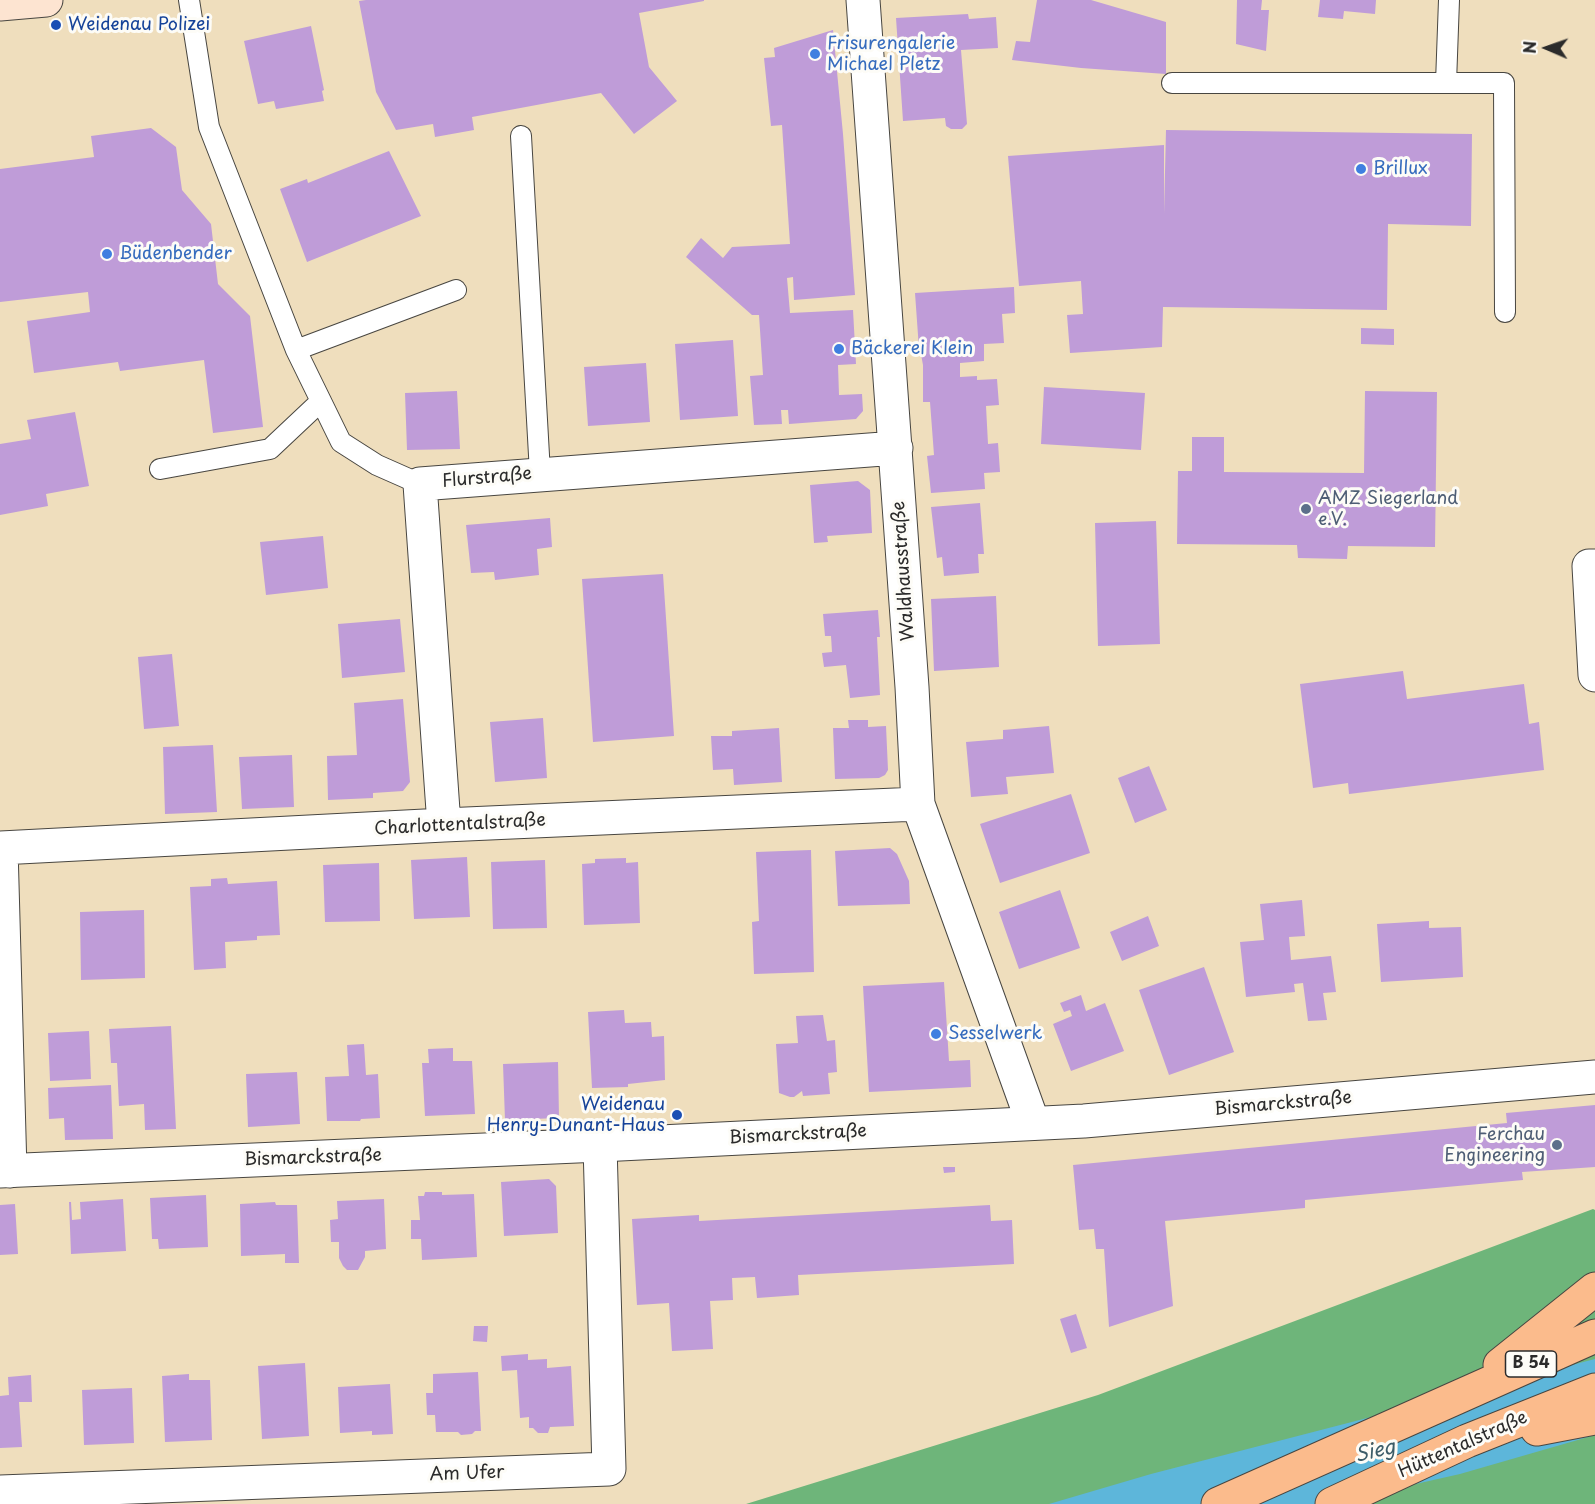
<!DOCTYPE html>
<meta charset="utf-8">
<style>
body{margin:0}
#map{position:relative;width:1595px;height:1504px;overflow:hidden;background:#efdebd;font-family:"Playpen Sans",sans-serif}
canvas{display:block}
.north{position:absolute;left:1517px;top:18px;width:60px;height:60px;-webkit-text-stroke:4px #fdfcf7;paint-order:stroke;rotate:272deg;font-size:16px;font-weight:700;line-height:24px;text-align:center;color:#2b2b2b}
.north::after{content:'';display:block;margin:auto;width:21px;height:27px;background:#2b2b2b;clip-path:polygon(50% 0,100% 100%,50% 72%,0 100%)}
</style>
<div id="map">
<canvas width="1595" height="1504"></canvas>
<div class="north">N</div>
</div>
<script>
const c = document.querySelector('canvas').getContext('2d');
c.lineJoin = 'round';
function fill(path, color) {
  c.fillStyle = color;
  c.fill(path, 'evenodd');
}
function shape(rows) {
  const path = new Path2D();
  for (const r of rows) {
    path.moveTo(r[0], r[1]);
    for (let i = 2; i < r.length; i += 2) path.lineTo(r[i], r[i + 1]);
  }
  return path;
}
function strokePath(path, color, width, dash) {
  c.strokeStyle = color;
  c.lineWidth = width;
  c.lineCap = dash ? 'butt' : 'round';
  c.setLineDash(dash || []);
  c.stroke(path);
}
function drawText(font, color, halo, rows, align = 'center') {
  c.font = font + ' "Playpen Sans",sans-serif';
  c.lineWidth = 6;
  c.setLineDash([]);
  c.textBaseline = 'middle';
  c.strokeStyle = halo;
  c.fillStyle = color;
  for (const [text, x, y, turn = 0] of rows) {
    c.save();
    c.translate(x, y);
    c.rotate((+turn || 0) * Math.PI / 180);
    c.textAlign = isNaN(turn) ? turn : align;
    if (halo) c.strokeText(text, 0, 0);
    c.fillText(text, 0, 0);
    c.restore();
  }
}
fill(shape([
 [1593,1209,1595,1210,1595,1504,746,1504,1098,1395]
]), '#6eb57a');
fill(shape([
 [1595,1359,1595,1435,1460,1474,1327,1504,1049,1504,1151,1474]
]), '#5db6da');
fill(shape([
 [366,0,704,0,704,1,639,13,649,67,677,101,634,134,601,93,472,117,474,130,435,137,433,124,396,130,376,92,359,1],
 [1037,0,1091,0,1166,22,1166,74,1081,68,1012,60,1016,41,1030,42],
 [1237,0,1262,0,1261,10,1269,10,1266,51,1236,44],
 [1320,0,1376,0,1375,14,1344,11,1343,19,1318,17],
 [968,14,969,19,996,17,998,48,961,50,967,124,962,129,951,129,946,126,945,118,903,121,896,18],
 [311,26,324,90,322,91,324,101,276,109,274,101,258,104,244,41],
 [833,30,843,134,855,295,794,300,793,277,787,278,790,313,853,310,856,364,838,365,839,395,862,394,863,411,856,419,789,424,788,410,781,410,782,424,754,425,750,376,763,375,759,315,752,315,686,257,701,238,723,258,732,247,790,244,782,125,771,126,764,58,775,57,774,48],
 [151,128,176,147,182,190,211,224,218,284,250,316,263,427,213,433,204,360,120,371,118,362,34,373,27,321,90,312,88,292,0,302,0,169,94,157,91,136],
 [1166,130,1472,134,1471,226,1388,224,1387,310,1163,307,1162,347,1070,353,1067,315,1083,314,1081,281,1019,286,1008,156,1164,145,1164,214],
 [389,151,421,216,307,262,280,189,307,179,308,183],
 [1014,287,1015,313,1002,314,1004,343,984,344,984,361,960,363,960,377,977,376,977,380,997,379,999,405,986,406,988,444,998,443,1000,472,984,473,985,489,931,493,927,456,934,455,930,402,923,402,923,365,920,349,919,349,915,293],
 [1361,328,1394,329,1394,345,1361,344],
 [733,340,738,416,680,420,675,344],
 [646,363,650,422,588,426,584,367],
 [1044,387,1145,393,1141,450,1041,444],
 [457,391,460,449,407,450,405,393],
 [1365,391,1437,392,1435,547,1348,546,1347,559,1298,558,1297,545,1177,544,1178,471,1192,471,1192,437,1224,437,1224,472,1364,473],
 [75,412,89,486,46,494,48,506,0,515,0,444,31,439,27,420],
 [858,481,870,490,872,533,827,536,828,542,814,543,810,485],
 [980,503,984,554,978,554,979,573,944,576,942,557,937,558,931,507],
 [550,518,552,547,537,549,539,575,495,580,494,572,471,573,466,525],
 [1156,521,1160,644,1098,646,1095,523],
 [323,536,328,588,266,595,260,542],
 [663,574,674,736,593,742,582,579],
 [996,596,999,667,934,671,931,599],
 [878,610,880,637,877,637,880,695,850,698,846,665,824,667,822,653,832,652,831,636,825,636,823,614],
 [400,619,405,672,342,678,338,624],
 [172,654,179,726,144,729,138,657],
 [1403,671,1407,699,1524,684,1529,724,1539,722,1544,770,1349,794,1348,783,1313,788,1300,684],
 [403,699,410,782,403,791,373,793,373,798,328,800,327,756,357,755,354,703],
 [543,718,547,778,495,782,490,722],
 [848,720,868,720,868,727,886,726,888,770,885,775,879,778,835,779,833,728,849,728],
 [1049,726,1054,773,1006,777,1008,794,971,797,966,742,1003,739,1003,730],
 [779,728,782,782,734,785,733,769,713,770,711,736,732,736,732,731],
 [213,745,217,812,165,814,163,747],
 [292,755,294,807,242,809,239,757],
 [1149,766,1167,810,1135,823,1118,778],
 [1071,794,1090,853,1000,883,980,824],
 [890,848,897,854,909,881,910,904,838,906,835,851],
 [811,850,814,972,754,974,752,922,759,921,756,852],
 [467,857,470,917,414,919,411,860],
 [626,858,626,863,638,862,640,923,584,925,582,864,595,863,595,859],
 [545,860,547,928,493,929,491,862],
 [379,863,380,921,325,922,323,865],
 [227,878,228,884,277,881,280,935,257,936,257,940,225,942,226,968,194,970,190,887,211,886,211,879],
 [1060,890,1080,948,1019,969,999,912],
 [1302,900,1305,936,1289,937,1291,960,1331,956,1336,992,1323,993,1327,1020,1308,1021,1303,983,1294,984,1295,992,1246,997,1240,942,1264,940,1260,904],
 [144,910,145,978,81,980,80,912],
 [1148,916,1159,946,1122,961,1110,932],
 [1429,921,1429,928,1461,927,1463,977,1381,982,1377,924],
 [1204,967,1234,1052,1169,1075,1139,990],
 [944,982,949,1061,970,1060,971,1087,869,1092,863,986],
 [1081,995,1086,1011,1105,1003,1124,1051,1071,1071,1053,1024,1072,1016,1070,1010,1064,1012,1060,1003],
 [624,1010,625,1023,651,1022,652,1037,664,1036,665,1080,628,1084,628,1087,592,1088,588,1012],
 [823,1015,827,1041,835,1040,837,1072,828,1073,830,1094,803,1096,802,1091,794,1097,790,1097,779,1093,776,1044,798,1043,796,1016],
 [171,1026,176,1129,145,1130,144,1104,119,1106,117,1063,111,1063,109,1029],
 [89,1031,91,1079,50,1081,48,1033],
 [364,1044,366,1075,378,1074,380,1118,361,1119,360,1121,327,1121,325,1077,349,1076,347,1045],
 [453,1048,453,1061,472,1061,475,1114,425,1116,422,1063,429,1063,428,1049],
 [558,1062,559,1118,505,1120,503,1064],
 [297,1072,300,1124,248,1127,246,1074],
 [111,1085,113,1139,65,1140,64,1118,49,1119,48,1088],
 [1595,1105,1595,1167,1522,1172,1523,1180,1305,1200,1305,1208,1165,1221,1173,1306,1109,1327,1104,1249,1096,1249,1094,1229,1079,1230,1073,1165,1507,1123,1506,1113],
 [943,1167,955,1167,955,1172,944,1173],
 [549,1179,556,1186,558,1233,504,1236,501,1182],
 [425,1192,442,1192,442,1195,474,1194,477,1257,422,1260,421,1239,411,1239,411,1220,420,1220,418,1196,424,1196],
 [206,1195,208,1247,159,1249,158,1239,152,1239,150,1198],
 [123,1199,126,1251,71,1254,69,1202,71,1202,72,1220,81,1219,80,1202],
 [384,1199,386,1249,365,1251,365,1257,358,1270,347,1270,343,1266,339,1258,339,1242,331,1242,330,1220,338,1219,337,1201],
 [275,1202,276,1205,297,1205,299,1263,285,1263,285,1254,241,1256,240,1204],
 [15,1204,18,1254,0,1255,0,1205],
 [990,1205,991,1221,1012,1220,1014,1264,798,1275,799,1295,757,1298,755,1277,732,1278,733,1300,710,1301,713,1349,672,1351,669,1303,637,1305,632,1219,699,1215,699,1221],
 [1076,1314,1087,1348,1071,1353,1060,1319],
 [474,1326,488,1326,487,1342,473,1341],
 [528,1354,528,1360,547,1359,547,1368,571,1366,574,1426,550,1427,548,1433,538,1433,533,1428,529,1428,529,1417,520,1418,517,1370,502,1371,501,1356],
 [305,1363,309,1436,262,1439,258,1366],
 [478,1372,481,1431,475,1431,472,1434,461,1435,458,1432,436,1432,435,1415,427,1415,426,1393,433,1393,433,1374],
 [189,1374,189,1380,210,1380,212,1440,165,1442,162,1376],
 [31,1375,32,1402,19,1402,22,1447,0,1448,0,1396,9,1395,8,1377],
 [390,1384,393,1434,372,1435,372,1431,340,1433,338,1387],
 [132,1388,134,1443,84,1445,82,1390]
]), '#bf9cd8');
const service = shape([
 [189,0,209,127,296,350,341,442,377,465,420,484],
 [1172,83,1504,83,1505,312],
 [1446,83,1449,0],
 [521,136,540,473],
 [296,350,456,290],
 [160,469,270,449,321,401]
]);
const minor = shape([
 [863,0,912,687,918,804,1033,1123],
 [1595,566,1589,566,1595,675],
 [444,825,420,484,896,448],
 [0,848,444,825,918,804],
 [1,848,10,1171],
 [0,1492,609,1469,600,1145]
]);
const tertiary = shape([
 [0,1171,600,1145,1084,1121,1595,1077]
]);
const secondary = shape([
 [0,4,46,0]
]);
const trunk = shape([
 [1500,1365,1595,1289],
 [1537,1429,1595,1418],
 [1218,1504,1595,1336],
 [1332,1504,1467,1441,1595,1390]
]);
strokePath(service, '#484641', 22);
strokePath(minor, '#484641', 35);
strokePath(tertiary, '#484641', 35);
strokePath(secondary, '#484641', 35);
strokePath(trunk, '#484641', 35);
strokePath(service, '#fff', 20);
strokePath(minor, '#fff', 33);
strokePath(tertiary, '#fff', 33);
strokePath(secondary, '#fde4d1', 33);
strokePath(trunk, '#fbbb8c', 33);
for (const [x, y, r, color] of [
 [56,25,6,"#1a4fb4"],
 [815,54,6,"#3f7fe0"],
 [1361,169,6,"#3f7fe0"],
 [107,254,6,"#3f7fe0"],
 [839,349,6,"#3f7fe0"],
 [1306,509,6,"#5c6f8a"],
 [936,1034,6,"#3f7fe0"],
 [677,1115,6,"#1a4fb4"],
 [1557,1145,6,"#5c6f8a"]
]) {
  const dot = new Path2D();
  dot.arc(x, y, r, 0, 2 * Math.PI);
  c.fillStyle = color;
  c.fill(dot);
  strokePath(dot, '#fdfcf7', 2);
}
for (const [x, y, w] of [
 [1531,1364,51]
]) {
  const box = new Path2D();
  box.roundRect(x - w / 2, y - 13, w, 26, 4.5);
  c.fillStyle = '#fdfcf7';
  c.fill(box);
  strokePath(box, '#2b2b2b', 1.5);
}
drawText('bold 16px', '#2b2b2b', null, [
 ["B 54",1531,1364]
]);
drawText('18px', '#164399', '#fdfcf7', [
 ["Weidenau Polizei",68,25],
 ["Weidenau",665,1105,"right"],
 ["Henry-Dunant-Haus",665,1126,"right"]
], 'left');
drawText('18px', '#366cbe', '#fdfcf7', [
 ["Frisurengalerie",827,44],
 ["Michael Pletz",827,65],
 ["Brillux",1373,169],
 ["Büdenbender",119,254],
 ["Bäckerei Klein",851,349],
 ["Sesselwerk",948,1034]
], 'left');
drawText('18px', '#2b2b2b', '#fdfcf7', [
 ["Flurstraße",487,478,-5],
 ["Waldhausstraße",904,571,-94],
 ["Charlottentalstraße",460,825,-3],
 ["Bismarckstraße",1283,1104,-5],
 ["Bismarckstraße",798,1135,-3],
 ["Bismarckstraße",313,1158,-2],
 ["Hüttentalstraße",1463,1445,-24],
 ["Am Ufer",467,1474,-2]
]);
drawText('18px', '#4e5e75', '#fdfcf7', [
 ["AMZ Siegerland",1318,499],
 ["e.V.",1318,520],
 ["Ferchau",1545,1135,"right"],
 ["Engineering",1545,1156,"right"]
], 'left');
drawText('italic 20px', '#3c5c68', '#fdfcf7', [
 ["Sieg",1375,1452,-13]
]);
</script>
